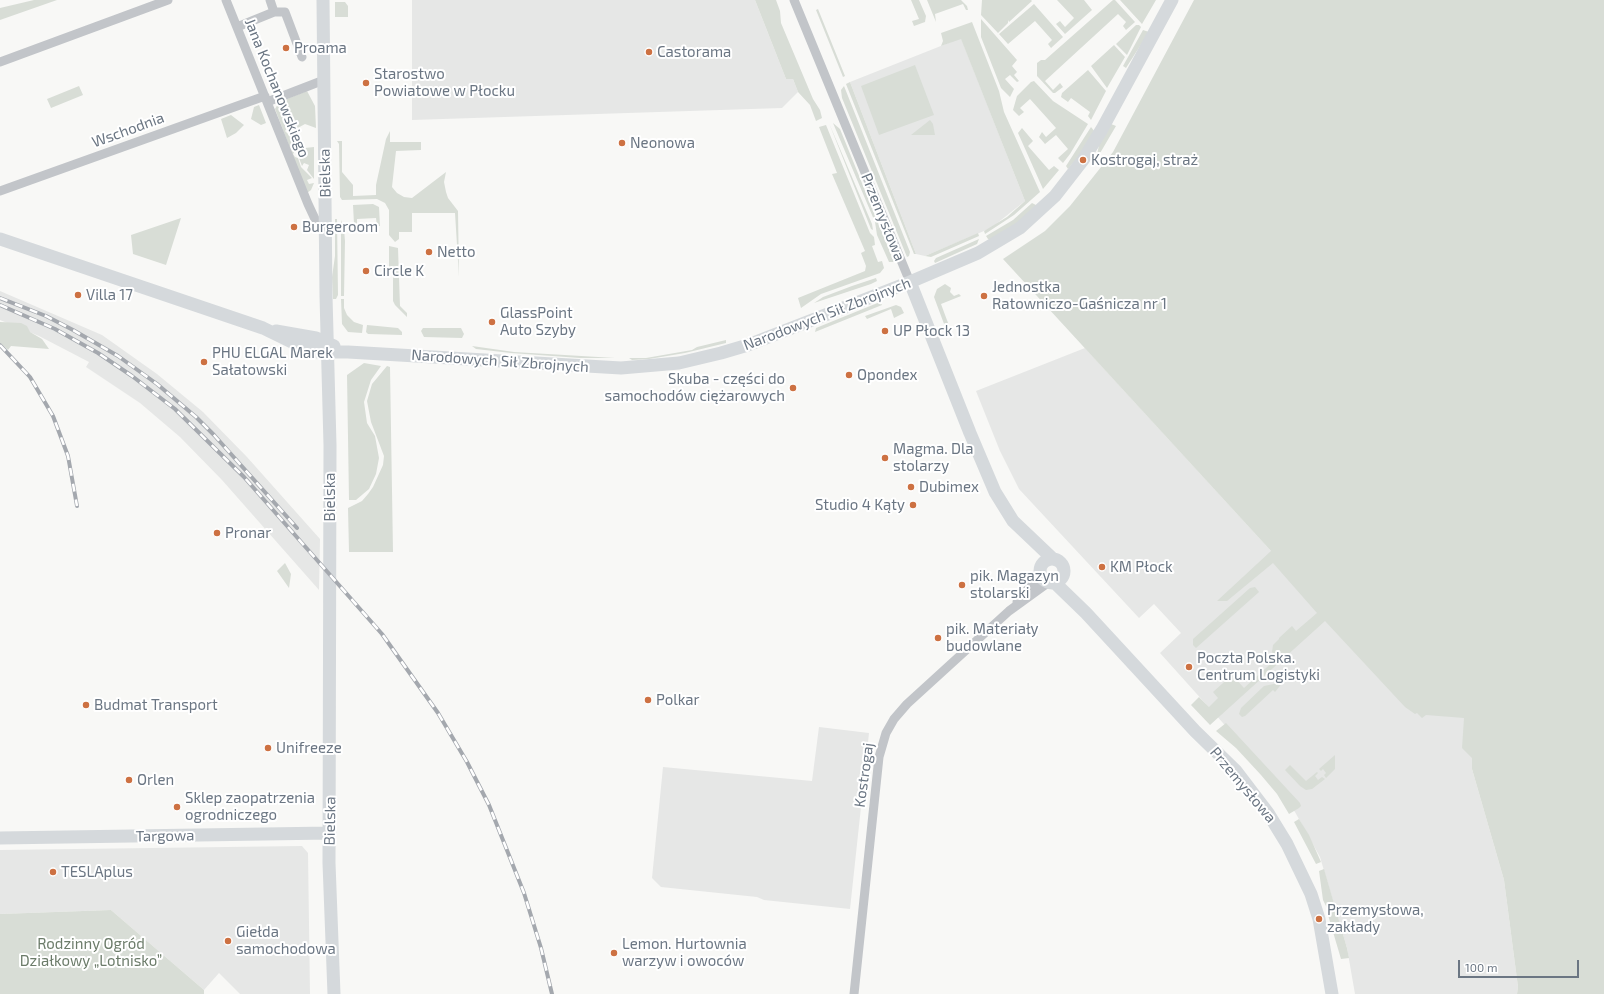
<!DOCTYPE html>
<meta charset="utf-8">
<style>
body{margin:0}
#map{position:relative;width:1604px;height:994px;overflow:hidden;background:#f8f8f6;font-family:"Exo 2",sans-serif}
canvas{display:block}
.scale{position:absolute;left:1458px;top:960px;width:121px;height:18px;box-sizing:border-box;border:2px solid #6b7683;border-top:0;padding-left:5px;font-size:12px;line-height:14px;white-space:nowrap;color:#6b7683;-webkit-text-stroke:3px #fff;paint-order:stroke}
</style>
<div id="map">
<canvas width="1604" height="994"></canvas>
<div class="scale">100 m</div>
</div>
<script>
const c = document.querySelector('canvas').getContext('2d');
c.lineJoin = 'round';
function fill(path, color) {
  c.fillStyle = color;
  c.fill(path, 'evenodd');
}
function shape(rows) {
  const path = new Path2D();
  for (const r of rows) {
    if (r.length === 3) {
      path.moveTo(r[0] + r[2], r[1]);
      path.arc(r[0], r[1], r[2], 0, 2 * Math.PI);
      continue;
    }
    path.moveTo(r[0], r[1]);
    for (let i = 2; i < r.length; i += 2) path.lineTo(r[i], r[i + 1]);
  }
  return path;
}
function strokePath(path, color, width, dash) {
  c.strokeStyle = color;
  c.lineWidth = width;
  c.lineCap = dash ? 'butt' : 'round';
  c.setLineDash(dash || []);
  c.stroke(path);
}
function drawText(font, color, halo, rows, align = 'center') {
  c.font = font + ' "Exo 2",sans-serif';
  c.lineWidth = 4;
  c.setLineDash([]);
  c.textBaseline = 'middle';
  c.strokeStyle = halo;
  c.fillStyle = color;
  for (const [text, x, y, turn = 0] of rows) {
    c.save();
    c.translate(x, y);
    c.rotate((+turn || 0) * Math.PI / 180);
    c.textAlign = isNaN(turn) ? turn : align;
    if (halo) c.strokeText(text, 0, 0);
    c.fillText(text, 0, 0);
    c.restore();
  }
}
fill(shape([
 [412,0,755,0,786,79,793,79,798,92,782,108,412,120],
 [961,38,1025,201,991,228,925,256,916,254,850,82],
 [0,291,102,335,157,374,203,412,247,457,320,539,319,590,222,480,180,437,140,403,86,367,89,362,39,336,0,320],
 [1085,348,1327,612,1474,710,1472,769,1504,880,1518,987,1517,994,1355,994,1347,948,1320,857,1295,812,1258,762,1160,653,1181,633,1154,604,1139,618,1019,489,1000,451,976,391],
 [819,727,869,733,850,909,764,900,757,897,661,887,652,878,663,767,812,781],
 [302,846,308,853,310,994,240,994,219,973,204,990,111,910,0,914,0,850]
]), '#e6e7e6');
fill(shape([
 [34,0,57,0,0,20,0,8],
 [755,0,776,0,780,11,781,23,813,99,820,110,822,118,816,121,810,105,798,92,793,79,786,79],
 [911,0,919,0,926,16,925,22,914,26,912,21,919,19],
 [927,0,961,0,967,6,968,10,966,10,963,4,935,14,936,22],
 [982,0,1031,0,1032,1,1009,22,1008,20,1008,23,998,33,981,15],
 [1057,0,1084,0,1092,10,1065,34,1056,24,1060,21,1065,27,1074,18],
 [1113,0,1115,0,1135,22,1126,30,1123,26,1126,22,1118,14,1045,81,1053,90,1060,83,1063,87,1055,93,1053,93,1037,76,1037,63,1041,60,1045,60],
 [1120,0,1156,0,1142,24],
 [1194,0,1604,0,1604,994,1517,994,1518,987,1504,880,1472,769,1472,758,1462,748,1464,718,1426,715,1422,718,1417,713,1415,714,1405,707,1325,621,1210,725,1191,705,1199,697,1209,707,1218,698,1213,692,1232,675,1244,688,1277,658,1272,652,1273,645,1279,639,1279,638,1292,626,1296,631,1317,613,1273,563,1227,601,1217,601,1271,551,1003,259,1045,231,1070,206,1113,152],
 [335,2,345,2,348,6,348,17,335,17],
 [1034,4,1063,37,1051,48,1048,44,1052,40,1035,21,1008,44,999,34],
 [818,9,845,76,843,77,816,10],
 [981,19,1017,60,1012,66,1017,72,1014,75,1019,81,1017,82,1010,75,1005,79,1014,89,1010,97,1001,88,981,37],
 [972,22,999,91,1004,112,1040,192,1014,215,985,234,984,231,1007,217,1025,201,961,39,941,46,943,41,941,33],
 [1136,25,1139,25,1141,27,1127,55,1116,44],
 [1143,30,1149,32,1126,68,1123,66],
 [1114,45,1125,57,1107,88,1091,66],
 [915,65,934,115,879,135,861,86],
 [1088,70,1106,91,1091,120,1088,116,1090,112,1071,98,1068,102,1061,97,1062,93],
 [1034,81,1053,101,1088,124,1070,154,1063,163,1058,158,1068,149,1056,135,1045,144,1039,137,1042,132,1046,137,1056,128,1030,99,1020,108,1024,112,1019,116,1013,110,1017,96,1031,82],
 [850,82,916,254,914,254,846,84],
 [79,86,83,95,51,108,47,99],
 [844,86,910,252,909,256,907,257,842,98,841,90],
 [307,91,315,106,316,128,305,124,294,130,287,128,285,131,289,135,292,131,295,132,296,142,304,147,299,152,295,151,293,154,295,157,298,158,301,167,312,178,307,180,309,184,314,183,311,190,307,193,275,109,279,102],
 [259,105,266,123,261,125,251,119,254,107],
 [231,115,244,125,236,133,227,138,221,119],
 [930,120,933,124,935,135,911,135],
 [829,123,872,224,873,230,871,229],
 [833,123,840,129,894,262,889,262,877,235,875,222],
 [1111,124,1116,126,1096,160,1099,145],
 [826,125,870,233,874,237,875,245,872,246,878,262,882,261,884,268,880,273,821,294,801,308,798,298,865,271,866,266,861,253,865,251,832,174,837,173,819,127],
 [1091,127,1095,132,1084,150,1068,169,1066,166],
 [1022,128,1033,141,1028,146,1049,170,1054,166,1059,170,1043,189,1018,133],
 [390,131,390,142,421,142,421,150,396,151,392,187,397,193,404,197,412,198,446,172,444,182,446,192,448,198,458,211,459,277,455,213,412,213,412,232,399,232,399,239,395,242,389,235,389,210,385,203,377,199,342,200,340,197,339,144,337,141,342,141,342,172,353,185,353,196,376,195,376,185,386,139],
 [314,147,314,179,307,170,309,165,304,163,302,166,299,158,305,148],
 [1032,203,1038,206,1021,221,991,240,988,239,986,236,1013,220],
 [373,204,379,207,380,226,377,226,376,218,357,219,357,225,354,224,353,205],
 [181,218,166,265,133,254,131,235],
 [335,219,337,219,338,295,336,299,333,299,332,277,335,256],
 [341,220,344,229,345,241,344,296,341,296],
 [978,233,979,236,931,257,925,256],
 [979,239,977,244,935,263,934,261,936,258],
 [389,246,398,248,400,306,407,313,407,317,395,305,393,301,393,271,389,271],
 [876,278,877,281,871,284,814,303,823,297,852,286],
 [945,284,951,288,950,292,954,296,959,294,961,296,941,304,951,331,947,332,934,297,937,289],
 [341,299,344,299,344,308,347,315,354,322,363,325,362,333,348,332,342,324],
 [880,302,882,305,815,332,816,328],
 [896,305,901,307,904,313,894,318,891,309,867,319,865,316],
 [0,322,21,323,27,326,30,332,42,339,49,349,11,346,8,350,0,343],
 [367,325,398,328,402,332,402,335,368,334,366,332],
 [423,328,461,328,464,334,462,338,424,337,421,331],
 [726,340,726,343,685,353,649,359,632,360,629,358,646,358,692,350,697,347],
 [472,346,514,352,615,358,580,358,511,353,476,349],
 [364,363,381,366,371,380,364,402,367,423,375,436,379,458,376,474,369,489,356,500,349,500,347,375],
 [387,366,390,367,393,552,349,552,348,508,362,501,368,494,373,487,383,465,384,456,371,422,367,401,372,384],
 [285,563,291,574,289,588,277,571],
 [1255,587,1259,592,1196,648,1193,645,1193,639,1250,588],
 [1283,682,1275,692,1273,690,1245,716,1242,717,1239,714,1241,708,1264,686],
 [1226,723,1300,803,1301,806,1299,808,1289,814,1277,794,1261,775,1236,748,1216,731],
 [1335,755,1335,769,1326,778,1324,775,1326,773,1323,769,1321,771,1319,769],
 [1290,765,1306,781,1317,772,1318,773,1315,776,1318,780,1322,777,1325,779,1312,789,1306,790,1300,786,1285,770],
 [1299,819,1309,835,1321,862,1316,864,1294,822],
 [1324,869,1347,948,1349,958,1341,959,1328,915,1330,914,1323,900,1319,871],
 [111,910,204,990,204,994,0,994,0,914]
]), '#d8ddd6');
strokePath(shape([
 [226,0,308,204,315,219,325,227],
 [270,0,274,12],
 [794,0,910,282],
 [237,27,274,12,285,12,302,57],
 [0,62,168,0],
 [267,102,324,80],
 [0,191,265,96],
 [1017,602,1041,574],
 [854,994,879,757,886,733,894,719,907,704,1009,611,1049,582]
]), '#c2c5c9', 9);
strokePath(shape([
 [323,0,326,296,330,445,329,863,334,994],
 [0,239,263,328,304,348,318,352,348,352,621,368,679,363,721,353,748,345,910,282,978,253,1020,228,1055,196,1083,160,1102,129,1172,0],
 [910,282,970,433,995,492,1013,521,1053,559],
 [276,331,316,338,334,346],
 [1052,571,12],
 [1054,582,1086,613,1195,731,1236,771,1268,813,1287,844,1311,894,1319,919,1332,994],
 [0,838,330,833]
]), '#d5d9dc', 13);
const rail = shape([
 [0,298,46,316,73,330,118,356,157,384,196,417,214,435,297,528],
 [0,305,55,329,98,353,132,376,175,409,244,477,382,634,438,713,467,762,489,805,524,893,541,948,552,994],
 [0,345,30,377,53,416,68,456,77,506]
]);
strokePath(rail, '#a4a8ae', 4);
strokePath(rail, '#fff', 2.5, [8]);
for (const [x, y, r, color] of [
 [286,48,4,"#cd7142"],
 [649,52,4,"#cd7142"],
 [366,83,4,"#cd7142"],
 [622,143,4,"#cd7142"],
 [1083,160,4,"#cd7142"],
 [294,227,4,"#cd7142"],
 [429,252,4,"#cd7142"],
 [366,271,4,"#cd7142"],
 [78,295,4,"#cd7142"],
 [984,296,4,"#cd7142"],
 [492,322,4,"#cd7142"],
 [885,331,4,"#cd7142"],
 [204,362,4,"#cd7142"],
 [849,375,4,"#cd7142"],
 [793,388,4,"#cd7142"],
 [885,458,4,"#cd7142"],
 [911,487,4,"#cd7142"],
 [913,505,4,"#cd7142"],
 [217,533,4,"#cd7142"],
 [1102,567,4,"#cd7142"],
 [962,585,4,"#cd7142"],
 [938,638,4,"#cd7142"],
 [1189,667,4,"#cd7142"],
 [648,700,4,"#cd7142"],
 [86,705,4,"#cd7142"],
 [268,748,4,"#cd7142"],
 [129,780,4,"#cd7142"],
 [177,807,4,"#cd7142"],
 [53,872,4,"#cd7142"],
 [1319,919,4,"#cd7142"],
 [228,941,4,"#cd7142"],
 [614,953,4,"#cd7142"]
]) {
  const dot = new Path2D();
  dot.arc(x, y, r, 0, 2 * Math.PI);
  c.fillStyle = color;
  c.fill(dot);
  strokePath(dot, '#fff', 1.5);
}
drawText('15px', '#6b7683', '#fff', [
 ["Proama",294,48],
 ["Castorama",657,52],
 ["Starostwo",374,74],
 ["Powiatowe w Płocku",374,91],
 ["Neonowa",630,143],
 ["Kostrogaj, straż",1091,160],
 ["Burgeroom",302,227],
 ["Netto",437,252],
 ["Circle K",374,271],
 ["Jednostka",992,287],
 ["Ratowniczo-Gaśnicza nr 1",992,304],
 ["Villa 17",86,295],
 ["GlassPoint",500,313],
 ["Auto Szyby",500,330],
 ["UP Płock 13",893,331],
 ["PHU ELGAL Marek",212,353],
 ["Sałatowski",212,370],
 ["Opondex",857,375],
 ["Skuba - części do",785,379,"right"],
 ["samochodów ciężarowych",785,396,"right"],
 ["Magma. Dla",893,449],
 ["stolarzy",893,466],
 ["Dubimex",919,487],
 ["Studio 4 Kąty",905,505,"right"],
 ["Pronar",225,533],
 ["KM Płock",1110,567],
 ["pik. Magazyn",970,576],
 ["stolarski",970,593],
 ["pik. Materiały",946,629],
 ["budowlane",946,646],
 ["Poczta Polska.",1197,658],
 ["Centrum Logistyki",1197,675],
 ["Polkar",656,700],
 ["Budmat Transport",94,705],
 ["Unifreeze",276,748],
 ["Orlen",137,780],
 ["Sklep zaopatrzenia",185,798],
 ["ogrodniczego",185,815],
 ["TESLAplus",61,872],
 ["Przemysłowa,",1327,910],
 ["zakłady",1327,927],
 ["Giełda",236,932],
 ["samochodowa",236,949],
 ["Lemon. Hurtownia",622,944],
 ["warzyw i owoców",622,961]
], 'left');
drawText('15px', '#6b7683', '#fff', [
 ["Jana Kochanowskiego",277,88,68],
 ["Wschodnia",128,130,-20],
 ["Bielska",325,173,-91],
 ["Przemysłowa",883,217,68],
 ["Narodowych Sił Zbrojnych",827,314,-21],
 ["Narodowych Sił Zbrojnych",500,361,4],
 ["Bielska",330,497,-90],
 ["Kostrogaj",864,775,-82],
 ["Przemysłowa",1243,785,50],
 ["Bielska",330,821,-89],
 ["Targowa",165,836,-1]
]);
drawText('15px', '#6b7b69', '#fff', [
 ["Rodzinny Ogród",91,944],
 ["Działkowy „Lotnisko”",91,961]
]);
</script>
